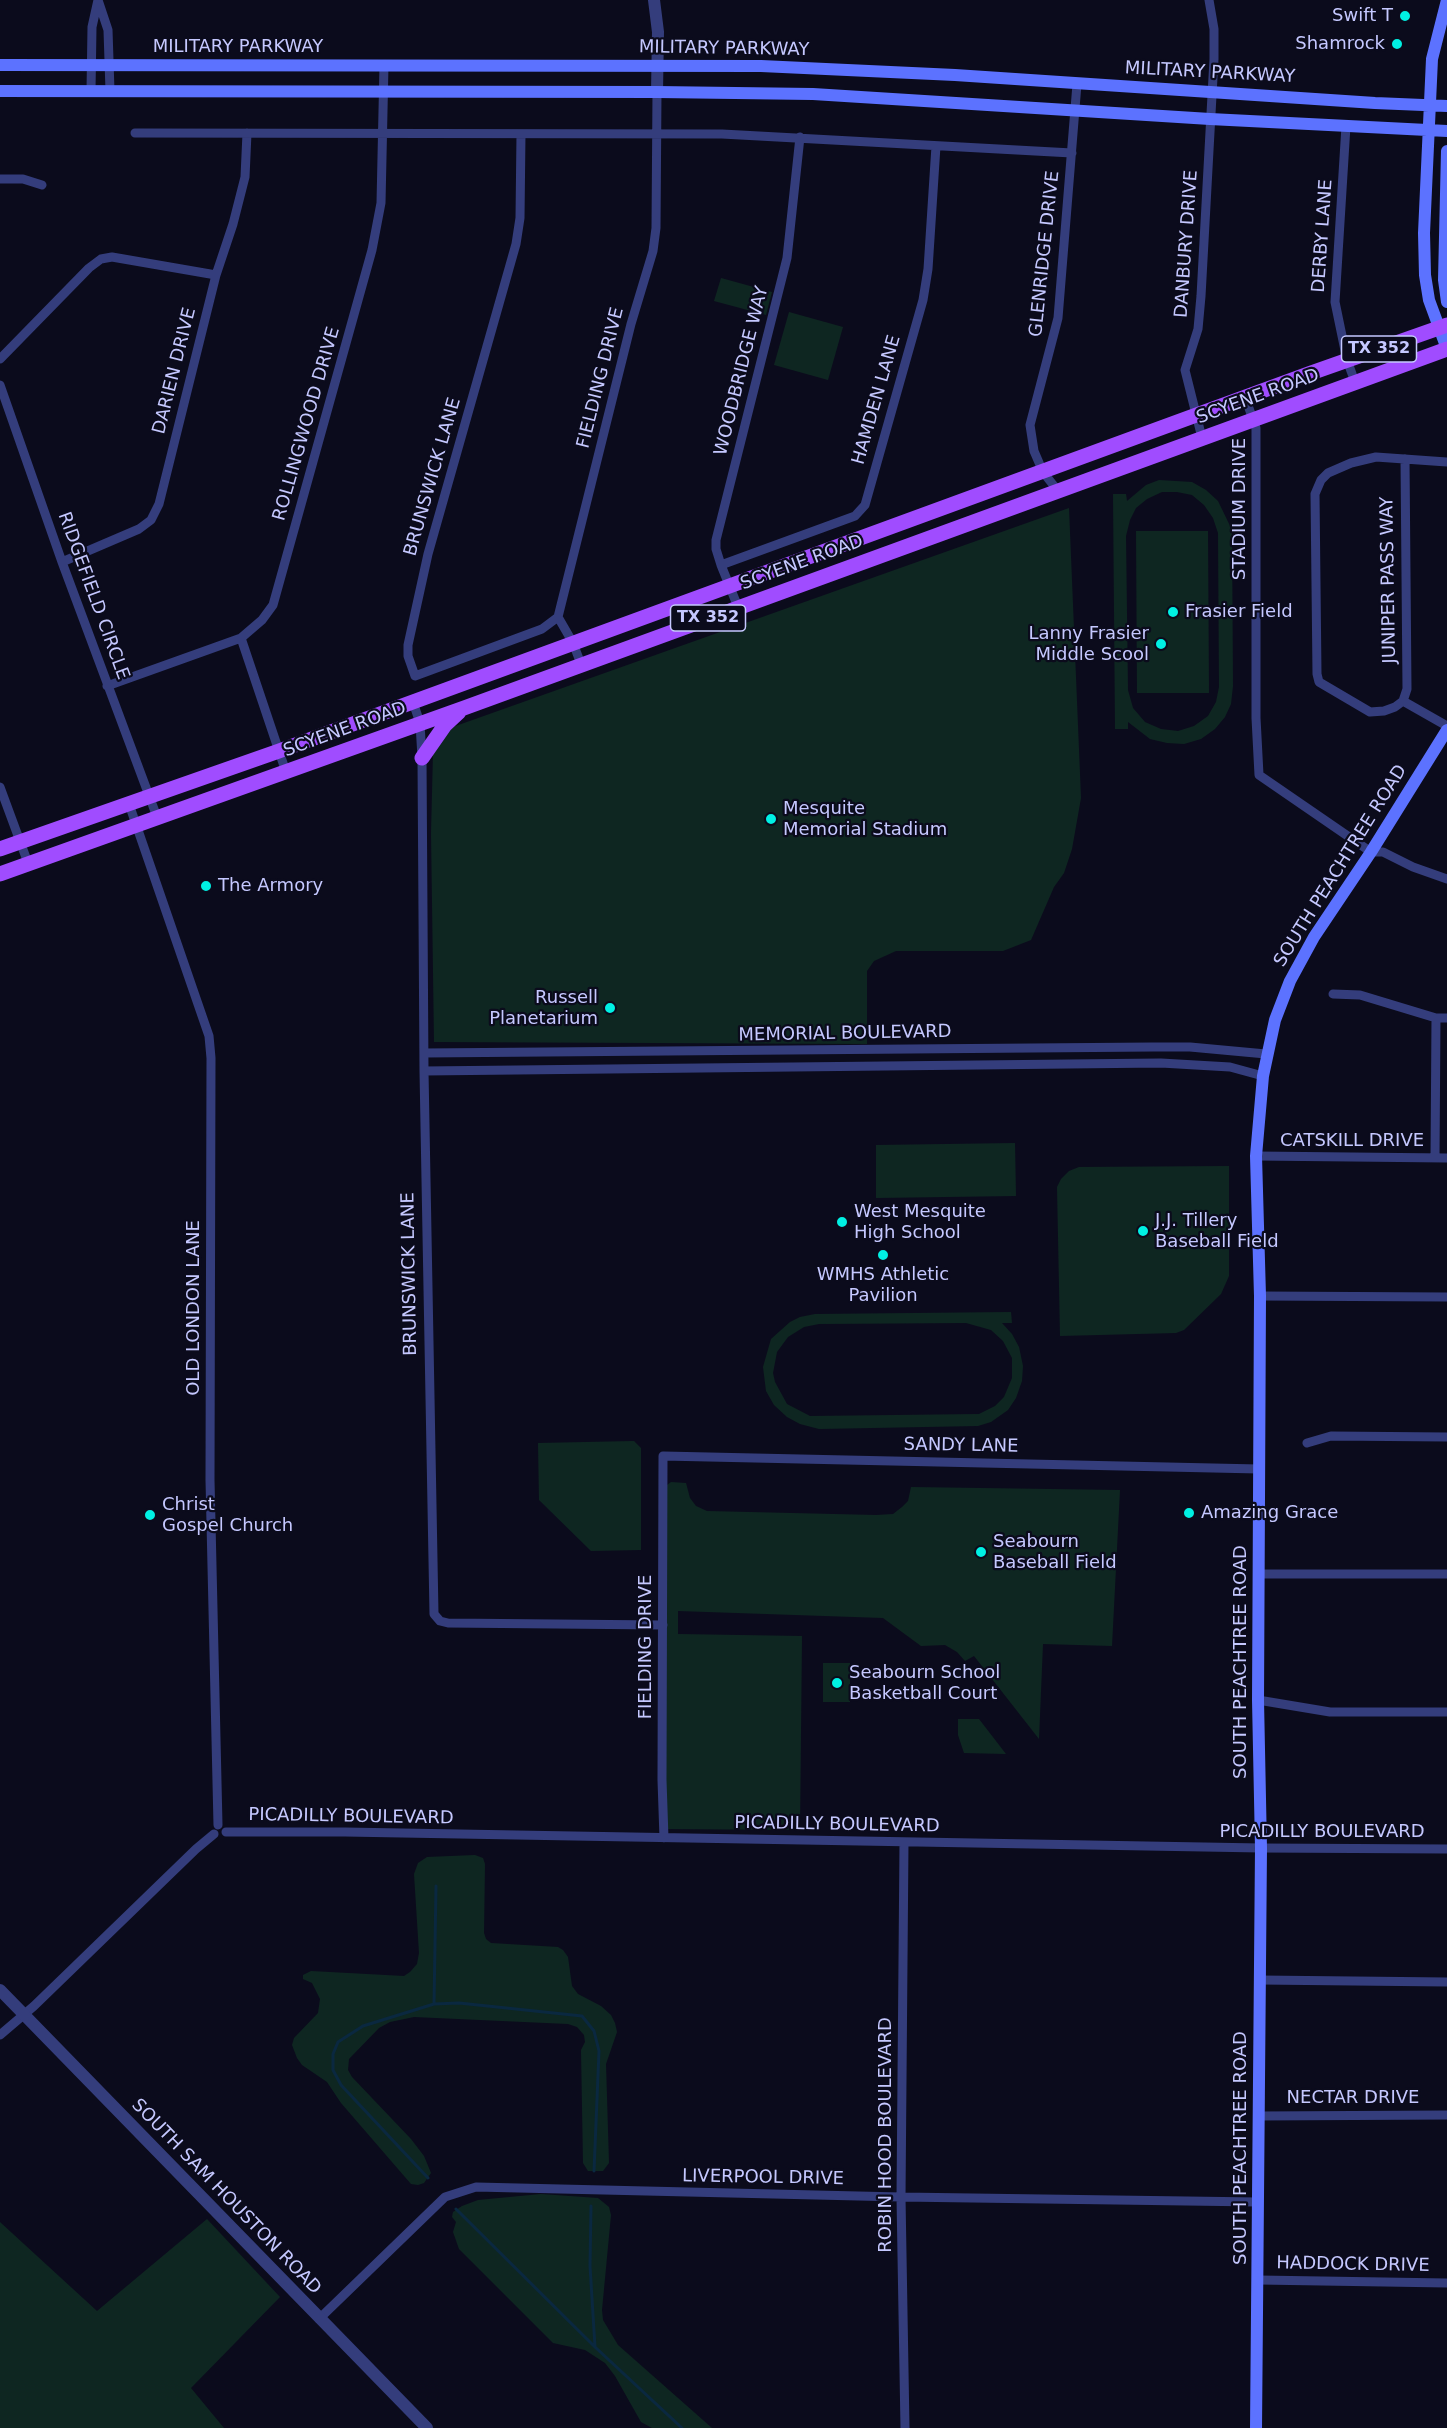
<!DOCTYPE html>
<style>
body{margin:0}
canvas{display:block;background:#0b0b1c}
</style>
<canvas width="1447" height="2428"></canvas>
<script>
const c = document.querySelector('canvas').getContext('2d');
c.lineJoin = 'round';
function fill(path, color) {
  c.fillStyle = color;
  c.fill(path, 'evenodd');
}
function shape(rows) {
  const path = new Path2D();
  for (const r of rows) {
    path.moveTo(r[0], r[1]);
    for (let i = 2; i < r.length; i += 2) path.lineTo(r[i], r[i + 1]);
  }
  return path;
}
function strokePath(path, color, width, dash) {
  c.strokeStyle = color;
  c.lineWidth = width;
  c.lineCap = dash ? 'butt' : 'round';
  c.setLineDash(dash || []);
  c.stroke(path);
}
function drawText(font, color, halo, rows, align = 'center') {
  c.font = font + ' "DejaVu Sans",sans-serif';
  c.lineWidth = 4.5;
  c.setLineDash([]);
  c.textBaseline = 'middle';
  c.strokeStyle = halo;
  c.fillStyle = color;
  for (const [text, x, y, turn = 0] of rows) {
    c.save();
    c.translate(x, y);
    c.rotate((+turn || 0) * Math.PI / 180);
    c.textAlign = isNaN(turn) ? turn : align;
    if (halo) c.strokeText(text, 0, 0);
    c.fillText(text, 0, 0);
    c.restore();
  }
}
fill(shape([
 [721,278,772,292,766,315,714,301],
 [789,312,843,327,828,380,774,365],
 [1159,480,1192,482,1206,490,1218,501,1232,530,1233,686,1231,704,1225,717,1215,729,1201,739,1184,744,1167,743,1150,739,1128,722,1128,729,1115,729,1113,494,1126,494,1127,501,1146,485],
 [1162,492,1177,492,1192,495,1204,505,1213,518,1218,533,1219,687,1216,702,1208,716,1194,726,1178,731,1161,729,1145,722,1133,708,1128,690,1126,536,1130,520,1136,508,1147,499],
 [1069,508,1081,798,1072,849,1064,873,1054,887,1031,940,1003,951,896,951,874,961,867,971,867,1044,434,1042,431,833,433,753,450,728],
 [1136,531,1208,531,1209,693,1137,693],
 [1015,1143,1016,1196,876,1198,876,1145],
 [1229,1166,1229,1276,1221,1294,1184,1330,1176,1333,1060,1336,1057,1187,1061,1179,1069,1171,1079,1167],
 [1011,1312,1012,1323,1002,1323,1012,1334,1019,1347,1023,1366,1022,1381,1016,1398,1008,1410,991,1422,978,1426,819,1429,800,1424,787,1417,774,1405,766,1391,763,1367,771,1339,790,1322,800,1317,815,1314],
 [966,1323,991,1330,1003,1341,1012,1358,1012,1378,1004,1397,995,1406,979,1414,810,1416,787,1404,775,1382,773,1373,777,1352,788,1337,804,1327,819,1324],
 [634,1441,641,1448,641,1550,591,1551,539,1500,538,1443],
 [671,1482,686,1483,690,1498,696,1506,707,1511,876,1515,893,1514,902,1507,908,1501,911,1487,1120,1490,1112,1646,1043,1644,1039,1739,974,1656,965,1661,957,1652,945,1645,921,1646,883,1618,678,1611,678,1634,802,1636,800,1830,665,1829,667,1485],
 [823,1663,850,1663,850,1702,823,1702],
 [958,1719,979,1719,1006,1754,964,1753,958,1735],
 [475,1855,483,1858,485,1864,484,1933,486,1939,491,1943,558,1947,563,1950,568,1957,572,1986,578,1994,601,2006,611,2015,615,2023,617,2032,606,2064,609,2163,603,2171,588,2171,583,2163,581,2050,585,2042,584,2035,577,2027,568,2024,414,2017,390,2022,379,2028,349,2059,348,2070,352,2077,411,2139,424,2156,431,2173,424,2183,418,2185,411,2184,341,2103,327,2082,302,2065,297,2058,292,2045,294,2038,318,2013,320,1999,312,1983,303,1979,303,1975,311,1971,404,1976,410,1972,417,1964,419,1953,414,1874,418,1863,427,1857],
 [541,2194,598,2198,609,2207,611,2215,602,2310,603,2320,618,2345,712,2428,652,2428,641,2422,615,2376,605,2363,585,2350,553,2343,459,2249,453,2232,456,2222,452,2217,453,2212,462,2206,478,2200],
 [207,2219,280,2297,191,2388,224,2428,0,2428,0,2222,97,2311]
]), '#0e2621');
strokePath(shape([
 [436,1886,434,2004,459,2003,582,2016,594,2031,599,2051,594,2171],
 [428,2178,341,2085,333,2070,333,2054,338,2042,363,2026,434,2004],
 [591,2206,590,2266,595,2347,682,2428],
 [456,2209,595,2347]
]), '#0a2840', 3);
strokePath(shape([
 [98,0,108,30,110,91],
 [91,91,92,27,98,0],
 [1346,126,1335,302,1347,360,1355,382],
 [135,133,722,134,1072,153],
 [521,134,520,218,516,244,428,554,408,645,408,656,415,676,542,629,558,617],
 [0,179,23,179,42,185],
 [0,359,89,268,101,259,112,257,216,275],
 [0,385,62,562,157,817],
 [1245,397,1256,428,1256,718,1259,775,1371,852,1383,852,1413,867,1447,879],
 [1202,438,1185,370,1198,329,1201,296,1214,59,1214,29,1209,0],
 [1405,459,1407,689,1403,701,1395,707,1384,711,1370,712,1319,682,1317,674,1315,494,1321,480,1328,473,1351,463,1376,457,1447,462],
 [1058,491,1043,472,1034,451,1030,425,1058,318,1077,84],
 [62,562,139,529,151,520,159,504,216,275,233,224,245,177,247,133],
 [721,565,855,516,865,505,923,300,928,269,936,146],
 [738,607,721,565,716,549,716,540,787,258,800,137],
 [241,638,286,772],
 [581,664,573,643,558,617,631,324,653,251,656,228,657,92],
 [107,686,241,638,262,620,273,605,372,250,381,203,384,65],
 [1403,701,1447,726],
 [413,702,420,723,422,758,424,1071,434,1614,440,1621,448,1623,663,1625],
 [0,787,28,863],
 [129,804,209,1036,211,1058,210,1480,218,1825],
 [1333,994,1360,995,1436,1018,1447,1018],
 [424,1053,1153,1047,1190,1047,1266,1054],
 [424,1071,1161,1063,1230,1067,1263,1076],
 [1256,1156,1447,1158],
 [1435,1158,1436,1018],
 [1260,1296,1447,1297],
 [1307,1443,1331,1436,1447,1437],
 [1259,1574,1447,1574],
 [1258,1700,1330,1712,1447,1712],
 [226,1832,345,1832,1261,1848,1447,1849],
 [664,1838,662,1780,663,1456,1259,1469],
 [904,1842,901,2197,905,2428],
 [1260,1980,1447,1982],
 [0,2035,34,2006,196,1849,214,1834],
 [1259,2116,1447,2115],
 [1259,2280,1447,2283],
 [319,2319,445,2197,476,2187,901,2197,1258,2202]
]), '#343d7c', 9);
strokePath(shape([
 [654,0,658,32,657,92],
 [0,1990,427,2428]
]), '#343d7c', 12);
strokePath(shape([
 [1447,0,1432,59,1424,233,1425,275,1429,300,1447,349],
 [0,65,761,66,955,75,1375,103,1447,106],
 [0,91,657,92,813,94,1210,119,1447,131],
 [1447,151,1444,280,1447,302],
 [1256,2428,1261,1848,1258,1700,1260,1296,1256,1156,1263,1076,1275,1020,1290,981,1314,937,1371,852,1447,730]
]), '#5c72ff', 12);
strokePath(shape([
 [422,758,445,725,459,712],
 [0,849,279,751,1311,373,1447,325],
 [0,874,464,708,1447,349]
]), '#a04cff', 15);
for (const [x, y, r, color] of [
 [1405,16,6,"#00f0e3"],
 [1397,44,6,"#00f0e3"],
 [1173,612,6,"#00f0e3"],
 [1161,644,6,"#00f0e3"],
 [771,819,6,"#00f0e3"],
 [206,886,6,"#00f0e3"],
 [610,1008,6,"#00f0e3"],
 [842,1222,6,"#00f0e3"],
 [1143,1231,6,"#00f0e3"],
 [883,1255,6,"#00f0e3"],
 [1189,1513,6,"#00f0e3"],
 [150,1515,6,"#00f0e3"],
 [981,1552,6,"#00f0e3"],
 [837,1683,6,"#00f0e3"]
]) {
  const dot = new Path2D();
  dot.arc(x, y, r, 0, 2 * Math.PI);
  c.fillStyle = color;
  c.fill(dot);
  strokePath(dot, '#0b0b1c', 2);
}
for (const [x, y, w] of [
 [1379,349,75],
 [708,618,75]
]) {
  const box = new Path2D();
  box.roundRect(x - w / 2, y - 13, w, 26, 4.5);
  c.fillStyle = '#0b0b1c';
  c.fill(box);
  strokePath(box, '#c5c8ff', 1.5);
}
drawText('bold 16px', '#c5c8ff', null, [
 ["TX 352",1379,349],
 ["TX 352",708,618]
]);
drawText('18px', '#c5c8ff', '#0b0b1c', [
 ["Swift T",1393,16,"right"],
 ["Shamrock",1385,44,"right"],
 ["Frasier Field",1185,612],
 ["Lanny Frasier",1149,634,"right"],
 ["Middle Scool",1149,655,"right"],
 ["Mesquite",783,809],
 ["Memorial Stadium",783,830],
 ["The Armory",218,886],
 ["Russell",598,998,"right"],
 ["Planetarium",598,1019,"right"],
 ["West Mesquite",854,1212],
 ["High School",854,1233],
 ["J.J. Tillery",1155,1221],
 ["Baseball Field",1155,1242],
 ["WMHS Athletic",883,1275,"center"],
 ["Pavilion",883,1296,"center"],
 ["Christ",162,1505],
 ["Gospel Church",162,1526],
 ["Amazing Grace",1201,1513],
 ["Seabourn",993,1542],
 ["Baseball Field",993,1563],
 ["Seabourn School",849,1673],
 ["Basketball Court",849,1694]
], 'left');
drawText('18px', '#c5c8ff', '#0b0b1c', [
 ["MILITARY PARKWAY",238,47],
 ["MILITARY PARKWAY",724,49,1],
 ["MILITARY PARKWAY",1210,73,3],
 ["DERBY LANE",1323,236,-86],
 ["DANBURY DRIVE",1187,244,-86],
 ["GLENRIDGE DRIVE",1045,254,-84],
 ["DARIEN DRIVE",175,371,-76],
 ["WOODBRIDGE WAY",742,371,-76],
 ["FIELDING DRIVE",601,378,-76],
 ["SCYENE ROAD",1258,397,-20],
 ["HAMDEN LANE",877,400,-74],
 ["ROLLINGWOOD DRIVE",307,424,-74],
 ["BRUNSWICK LANE",433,477,-74],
 ["STADIUM DRIVE",1240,509,-90],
 ["SCYENE ROAD",802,563,-20],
 ["JUNIPER PASS WAY",1389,580,-91],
 ["RIDGEFIELD CIRCLE",93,596,70],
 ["SCYENE ROAD",345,730,-20],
 ["SOUTH PEACHTREE ROAD",1341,866,-58],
 ["MEMORIAL BOULEVARD",845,1034,-1],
 ["CATSKILL DRIVE",1352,1141],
 ["BRUNSWICK LANE",410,1274,-91],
 ["OLD LONDON LANE",194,1308,-90],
 ["SANDY LANE",961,1446,1],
 ["FIELDING DRIVE",646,1647,-90],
 ["SOUTH PEACHTREE ROAD",1241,1662,-90],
 ["PICADILLY BOULEVARD",351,1817,1],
 ["PICADILLY BOULEVARD",837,1825,1],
 ["PICADILLY BOULEVARD",1322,1832],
 ["NECTAR DRIVE",1353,2098],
 ["ROBIN HOOD BOULEVARD",886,2135,-90],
 ["SOUTH PEACHTREE ROAD",1241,2148,-90],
 ["LIVERPOOL DRIVE",763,2178,1],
 ["SOUTH SAM HOUSTON ROAD",226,2197,46],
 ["HADDOCK DRIVE",1353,2265,1]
]);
</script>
